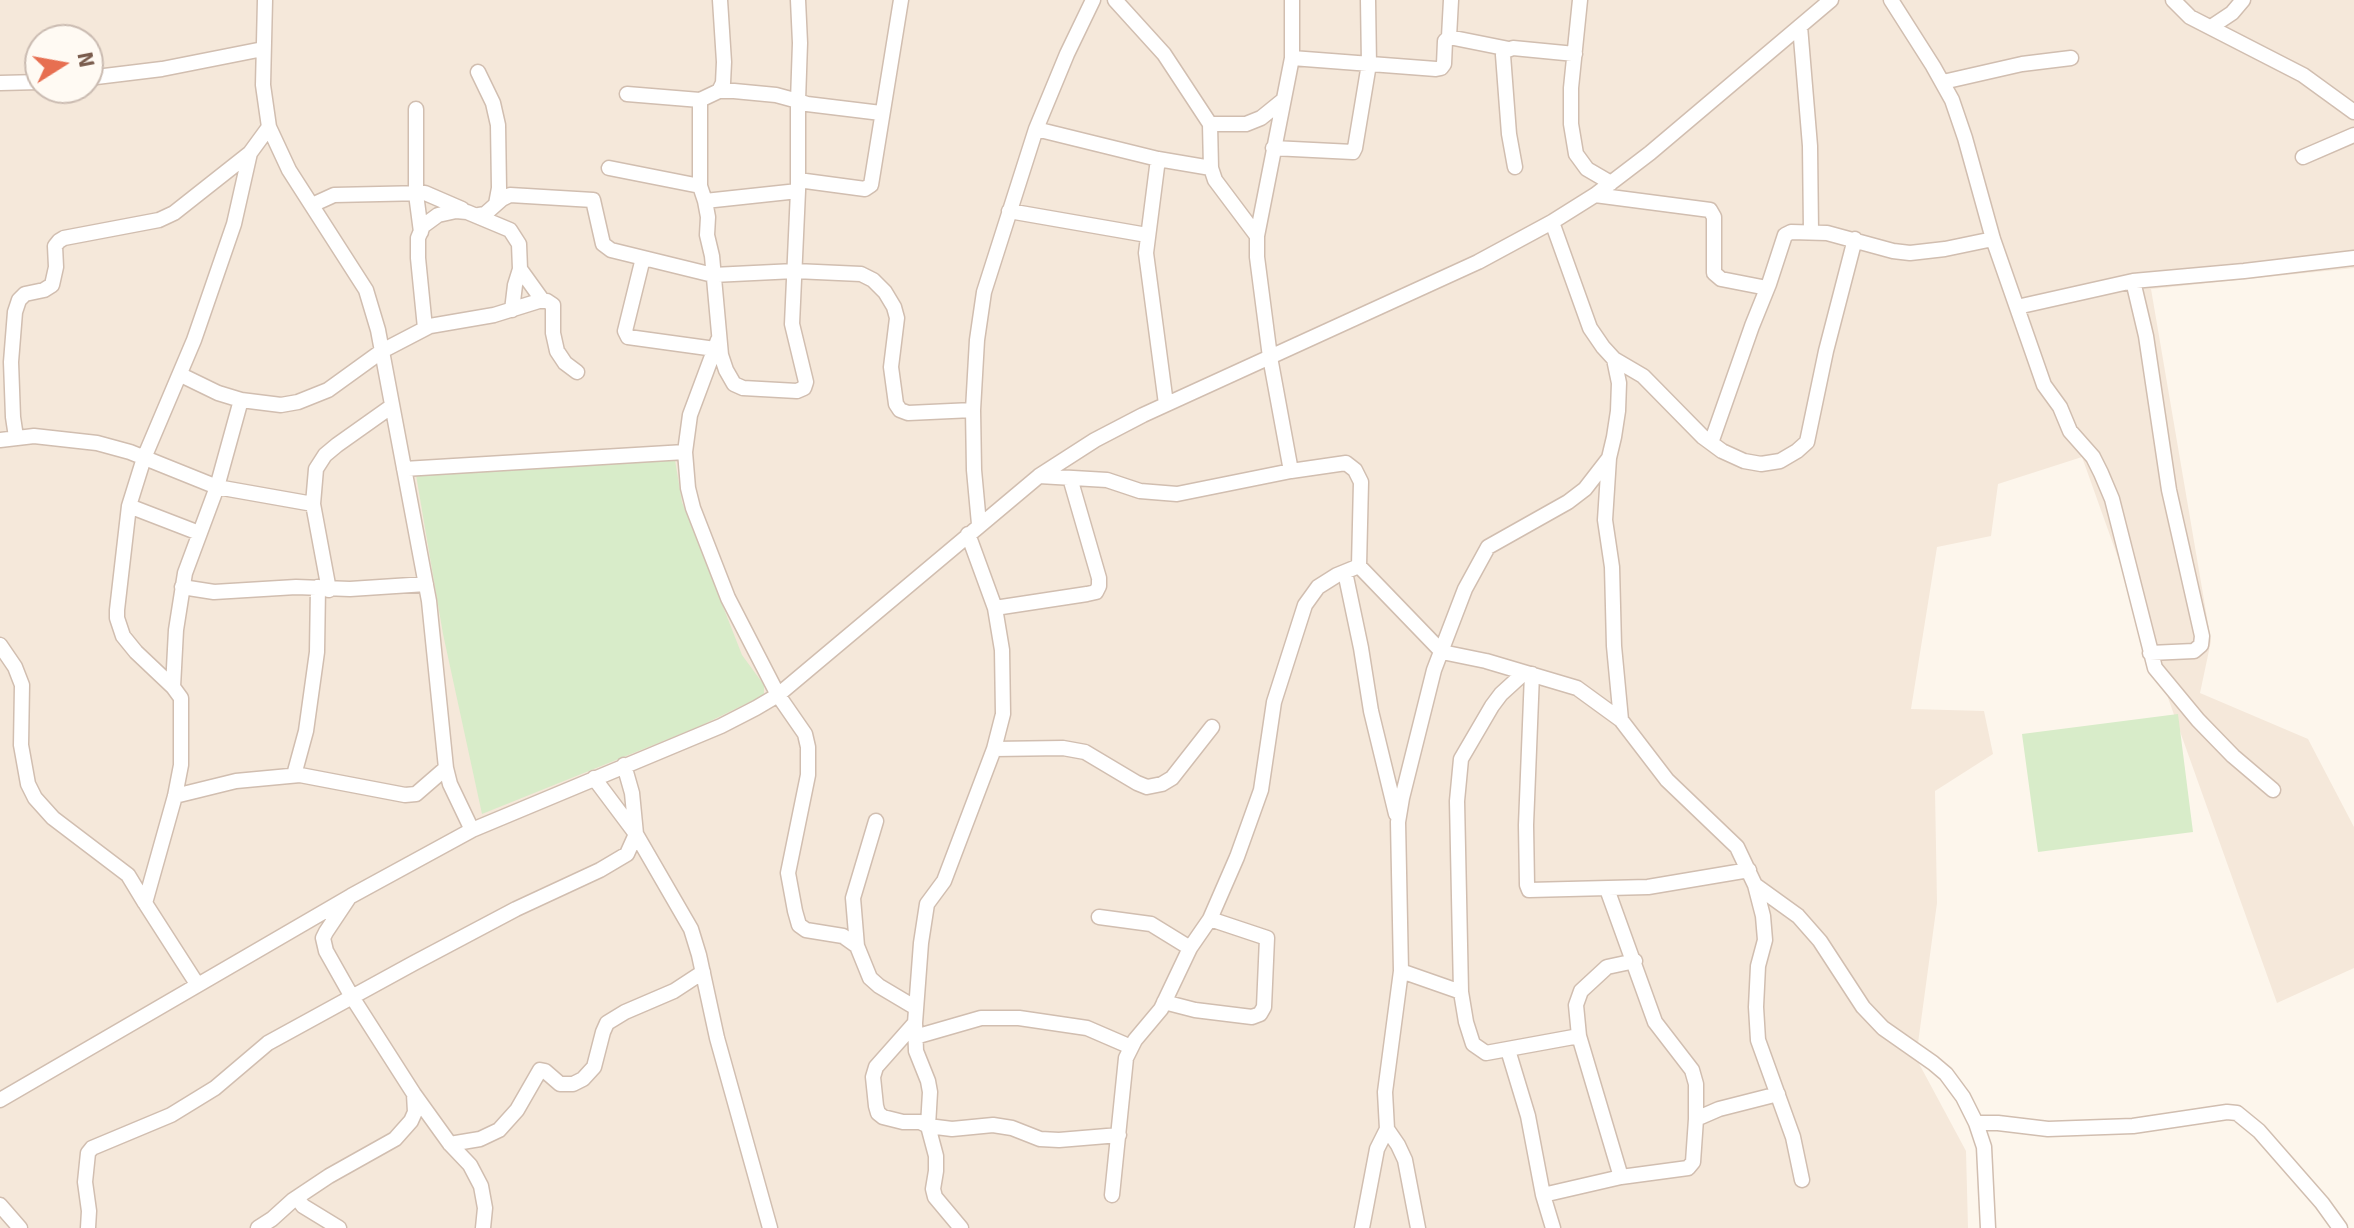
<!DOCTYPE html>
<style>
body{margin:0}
#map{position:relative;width:2354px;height:1228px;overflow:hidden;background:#fdf6ec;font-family:Signika,sans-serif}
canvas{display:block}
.north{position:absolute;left:24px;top:24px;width:80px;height:80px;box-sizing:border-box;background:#fffaf3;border:2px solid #cabbb1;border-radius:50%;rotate:79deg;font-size:22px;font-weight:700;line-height:32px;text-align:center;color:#7a5c4d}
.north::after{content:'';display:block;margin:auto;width:28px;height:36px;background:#e76f51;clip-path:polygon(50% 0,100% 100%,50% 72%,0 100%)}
</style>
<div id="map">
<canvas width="2354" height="1228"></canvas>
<div class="north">N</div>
</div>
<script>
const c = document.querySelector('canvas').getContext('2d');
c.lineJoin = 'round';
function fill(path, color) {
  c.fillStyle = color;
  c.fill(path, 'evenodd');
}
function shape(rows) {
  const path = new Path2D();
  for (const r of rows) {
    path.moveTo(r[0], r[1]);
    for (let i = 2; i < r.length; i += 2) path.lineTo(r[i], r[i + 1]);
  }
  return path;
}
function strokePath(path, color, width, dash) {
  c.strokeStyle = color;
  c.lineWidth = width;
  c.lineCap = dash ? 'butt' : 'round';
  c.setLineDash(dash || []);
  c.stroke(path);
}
fill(shape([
 [0,0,2354,0,2354,268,2151,289,2211,641,2200,693,2308,739,2354,827,2354,968,2277,1003,2082,457,1998,484,1991,536,1937,547,1911,709,1984,711,1993,754,1935,791,1937,903,1916,1058,1966,1151,1968,1228,0,1228],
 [40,40,88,40,88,88,40,88]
]), '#f5e8da');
fill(shape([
 [675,460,682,502,742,655,764,685,764,695,698,727,482,814,443,634,416,475],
 [2178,714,2193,832,2038,852,2022,734]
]), '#d8ecc9');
const minor = shape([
 [265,0,263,85,269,127,289,170,366,290,378,330,429,601,446,768,450,784,472,830],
 [798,0,800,43,798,101,798,191,792,324,806,382,804,388,797,391,743,388,734,384,726,370,721,355,712,256,707,235,708,217,705,201,700,186,700,100,719,91,734,91,776,95,798,101,807,104,881,113],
 [1115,0,1164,54,1210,124,1211,168,1215,180,1257,236],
 [1580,0,1571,88,1571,124,1576,154,1587,169,1611,183],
 [1891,0,1933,66,1952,100,1965,138,1993,239,2044,385,2060,407,2070,431,2093,457,2101,473,2112,499,2155,668,2198,720,2233,756,2273,790],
 [2173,0,2190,17,2303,75,2354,112],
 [1800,26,1810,146,1811,231],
 [2211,27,2232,13,2243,0],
 [1449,37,1451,0],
 [1292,58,1436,69,1441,68,1444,64,1445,41,1449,37,1509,49],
 [478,72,493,103,498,125,499,188,496,204],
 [88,78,162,69,263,49],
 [1943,82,2022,64,2071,58],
 [0,83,40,82],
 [719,91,723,83,724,62,720,0],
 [627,94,700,100],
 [416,109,416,194,421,232],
 [1210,124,1246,124,1261,118,1282,101],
 [1036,129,1158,159,1211,168],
 [1273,148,1353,152,1355,148,1369,64,1368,0],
 [2303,157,2354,135],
 [1158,159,1146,253,1166,404],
 [1515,167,1509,134,1503,55,1505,51,1513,48,1575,54],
 [609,168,700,186],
 [798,180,865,189,871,185,901,0],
 [1595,195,1710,210,1714,217,1714,273,1721,279,1767,288],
 [705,201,798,191],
 [312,205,334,195,425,193,462,209],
 [1009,211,1147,235],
 [479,215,485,214,502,199,510,195,593,200,603,244,611,250,713,275,795,271,861,274,873,280,885,292,894,307,897,318,891,367,896,404,900,410,908,413,973,410],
 [1552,222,1590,328,1603,347,1614,359,1643,376,1703,437,1722,451,1744,461,1761,464,1780,461,1797,451,1807,442,1826,351,1855,239],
 [643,258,625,331,628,337,715,349],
 [2133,281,2146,336,2169,490,2202,636,2201,645,2194,651,2150,653],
 [2017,307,2133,281,2244,271,2354,258],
 [512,310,515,285,520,269],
 [425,328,418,258,418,238,423,226,438,215,456,211,467,212,510,230,519,244,520,269,543,301],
 [718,340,690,415,685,452,688,488,693,508,728,598,778,695,805,734,808,747,808,775,788,873,795,911,799,925,806,930,843,936,857,946,870,978,879,986,916,1008],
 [1614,359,1619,383,1618,411,1614,437,1609,458,1605,520,1612,567,1614,646,1621,720,1667,780,1737,847,1755,885,1763,916,1765,940,1758,966,1756,1007,1758,1040,1793,1137,1802,1180],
 [241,400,281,405,298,402,328,390,382,351,430,326,494,315,539,301,547,301,553,305,553,333,557,351,565,363,577,372],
 [16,437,13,417,11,362,15,312,19,300,25,294,44,290,52,285,56,267,55,246,59,241,64,238,159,220,174,213,250,153,269,127],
 [0,440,34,436,97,443,130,452,217,487,313,504],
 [1711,443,1752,326,1769,284,1785,235,1791,232,1827,233,1893,251,1910,253,1945,249,1993,239],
 [404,469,685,452],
 [1039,476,1107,480,1140,491,1177,494,1291,471],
 [129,506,199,533],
 [979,524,974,470,973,410,977,340,984,292,1036,129,1067,54,1093,0],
 [1359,566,1442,652,1486,661,1577,688,1621,720],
 [1345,572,1361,648,1371,711,1396,814],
 [182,587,214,592,296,587,350,589,426,584],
 [329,590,313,504,316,469,325,455,337,445,392,406],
 [995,608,1087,594,1096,592,1099,586,1099,578,1070,478],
 [0,645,15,667,22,685,21,745,28,784,35,798,53,818,128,875,145,903],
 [1524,673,1501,694,1492,706,1461,759,1457,801,1461,992,1466,1022,1473,1044,1486,1053,1579,1036],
 [1532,674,1526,825,1527,885,1529,890,1648,887,1749,870],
 [173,687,176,630,185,573,217,487,241,400,218,393,181,375],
 [994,749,1063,748,1085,752,1137,783,1147,787,1162,784,1172,778,1212,727],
 [294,775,306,731,317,652,318,587],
 [594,778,636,834,691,929,699,955,717,1038,770,1228],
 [175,796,236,781,300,775,405,795,416,794,446,768],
 [1755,885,1798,916,1820,941,1863,1007,1883,1028,1933,1063,1946,1074,1963,1097,1976,1123,1984,1147,1988,1228],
 [1607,889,1655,1022,1692,1070,1696,1084,1696,1119],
 [348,899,326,932,323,938,326,951,352,997,414,1094,450,1144,470,1165,481,1186,485,1208,483,1228],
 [1099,917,1151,924,1190,948],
 [857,946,853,898,876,821],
 [1401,971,1461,992],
 [197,984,145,903,175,796,181,765,181,698,173,687,136,652,123,636,117,618,117,610,129,506,144,458,194,340,234,224,250,153],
 [1164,1002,1195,1010,1252,1017,1260,1014,1264,1007,1267,938,1210,919],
 [915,1023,876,1067,873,1077,876,1106,878,1113,883,1117,903,1122,920,1122,928,1126,952,1129,993,1125,1012,1128,1040,1139,1059,1140,1119,1135],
 [915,1037,981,1018,1019,1018,1087,1028,1131,1047],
 [1508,1050,1528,1116,1543,1195,1553,1228],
 [0,1100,351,896,472,830,721,726,756,708,778,695,1039,476,1095,440,1143,415,1478,262,1552,222,1595,195,1650,153,1831,0],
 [1976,1123,1998,1123,2048,1129,2133,1126,2227,1112,2237,1113,2259,1131,2322,1203,2340,1228],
 [1387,1129,1398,1145,1405,1160,1418,1228],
 [450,1144,480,1139,499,1130,517,1110,540,1070,545,1071,560,1084,573,1084,583,1079,594,1067,603,1032,607,1023,625,1012,674,991,703,972],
 [1621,1177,1579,1036,1576,1005,1581,991,1607,967,1635,961],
 [1112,1195,1126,1058,1135,1040,1161,1009,1190,948,1210,919,1237,857,1261,790,1274,702,1305,605,1318,587,1337,575,1359,566,1361,482,1355,470,1346,463,1291,471,1270,357,1257,257,1257,236,1292,58,1292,0],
 [1543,1195,1621,1177,1688,1168,1693,1162,1696,1119,1719,1109,1778,1094],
 [297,1198,303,1206,339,1228],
 [0,1205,20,1228],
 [88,1228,89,1211,85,1182,88,1153,92,1148,171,1115,215,1088,268,1043,414,963,516,909,600,870,627,854,636,834,632,793,624,765],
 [258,1228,272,1219,293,1200,329,1176,395,1139,411,1121,415,1112,414,1094],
 [961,1228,935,1197,933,1189,936,1171,936,1156,928,1126,930,1092,928,1081,916,1051,915,1023,921,943,927,904,944,881,994,749,1003,714,1002,650,995,608,968,534],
 [1362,1228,1377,1149,1387,1129,1385,1092,1401,971,1398,822,1402,798,1434,670,1465,589,1488,547,1568,502,1585,489,1609,458]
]);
strokePath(minor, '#d1beb0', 17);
strokePath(minor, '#fff', 14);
</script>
